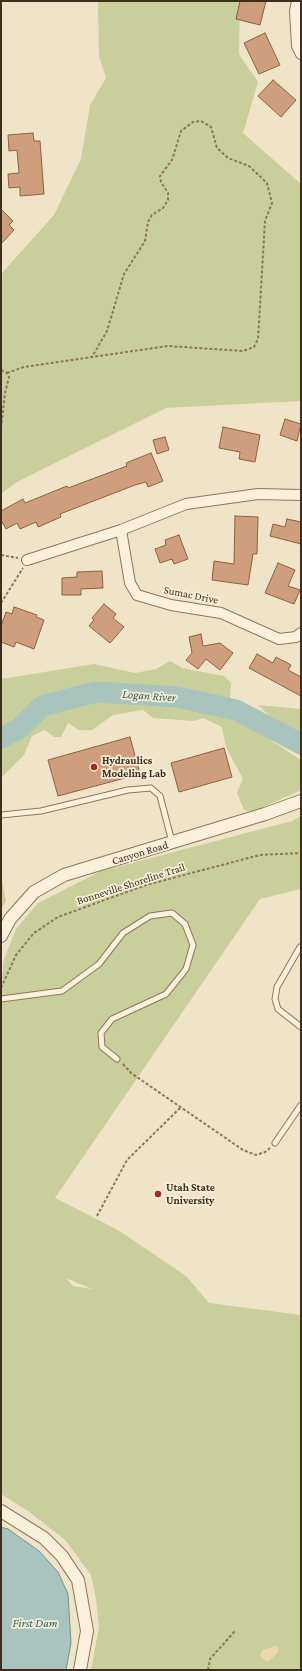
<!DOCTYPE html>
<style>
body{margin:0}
#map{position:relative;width:302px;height:1671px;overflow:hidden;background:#f0e4c8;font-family:"Crimson Pro",serif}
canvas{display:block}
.frame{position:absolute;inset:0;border:2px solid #3d2e20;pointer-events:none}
</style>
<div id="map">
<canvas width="302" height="1671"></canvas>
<div class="frame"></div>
</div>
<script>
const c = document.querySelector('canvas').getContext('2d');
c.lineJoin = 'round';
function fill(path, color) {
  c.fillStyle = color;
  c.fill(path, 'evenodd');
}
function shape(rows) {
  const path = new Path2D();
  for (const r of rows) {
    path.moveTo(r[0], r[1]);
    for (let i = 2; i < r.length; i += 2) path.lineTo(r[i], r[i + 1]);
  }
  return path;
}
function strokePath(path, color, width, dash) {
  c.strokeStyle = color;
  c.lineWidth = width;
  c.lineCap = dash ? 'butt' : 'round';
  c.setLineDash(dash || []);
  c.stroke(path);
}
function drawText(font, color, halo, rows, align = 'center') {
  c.font = font + ' "Crimson Pro",serif';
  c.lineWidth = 3.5;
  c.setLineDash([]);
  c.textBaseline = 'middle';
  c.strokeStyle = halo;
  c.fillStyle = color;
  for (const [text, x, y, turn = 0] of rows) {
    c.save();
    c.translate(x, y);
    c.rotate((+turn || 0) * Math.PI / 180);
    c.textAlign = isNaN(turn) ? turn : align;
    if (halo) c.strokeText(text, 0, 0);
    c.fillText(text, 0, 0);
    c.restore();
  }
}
fill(shape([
 [98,1,240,1,239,54,258,82,243,133,301,184,301,401,166,408,17,482,1,494,1,274,54,215,81,159,90,105,106,78,99,56],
 [170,661,182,668,224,676,231,683,230,698,202,698,226,711,301,760,301,790,252,812,244,810,237,793,243,779,226,747,222,727,203,718,194,721,153,718,143,710,113,715,92,730,79,730,68,723,61,737,54,737,45,730,32,736,24,755,2,777,1,785,1,741,32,724,36,718,27,713,1,727,1,679,94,664,135,673,156,669],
 [258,705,301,709,301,732,278,724],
 [301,816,301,889,260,899,55,1198,118,1230,186,1276,209,1303,301,1315,301,1670,91,1670,99,1627,96,1599,91,1575,65,1540,28,1511,1,1494,1,987,4,959,16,929,38,903,101,871,292,821],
 [66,1278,92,1289,73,1286],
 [1,876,6,901,1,909]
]), '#c9cf9b');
fill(shape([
 [275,1646,278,1648,279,1651,270,1660,267,1662,263,1659,260,1655,263,1650]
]), '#ecd9a5');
const water = shape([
 [1,1527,8,1529,39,1551,58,1572,68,1594,71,1643,66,1670,1,1670,1,1527]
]);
fill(water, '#a9c4bc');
strokePath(water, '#6f938a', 1);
strokePath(shape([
 [1,738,20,728,42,706,96,692,177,697,236,710,301,744]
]), '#a9c4bc', 21);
const building = shape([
 [240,1,266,1,260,25,236,19,240,1],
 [265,33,280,65,259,74,244,43,265,33],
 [273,80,296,100,281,117,258,96,273,80],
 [33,133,34,141,40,141,44,194,20,196,20,187,9,188,8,174,19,173,17,150,9,151,8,135,33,133],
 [1,209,13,221,9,225,14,230,1,244,1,209],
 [285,419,301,424,297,441,280,435,285,419],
 [223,427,260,435,255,462,239,459,240,452,219,448,223,427],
 [165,437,169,450,157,454,153,440,165,437],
 [151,453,163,481,148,487,146,482,135,485,60,514,61,517,38,527,36,522,20,529,17,523,6,529,1,520,1,511,23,499,25,503,67,486,68,488,127,466,126,463,151,453],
 [235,516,258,517,257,554,253,554,248,585,212,580,214,561,234,564,235,516],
 [287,519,301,522,301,544,270,536,273,524,285,527,287,519],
 [179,535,188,559,174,564,172,559,160,563,155,549,166,545,165,540,179,535],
 [278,563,295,570,288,586,300,590,294,604,265,593,278,563],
 [102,571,103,588,81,589,81,595,62,595,62,578,77,577,77,572,102,571],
 [104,604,116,614,113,618,124,627,110,643,89,626,94,620,92,618,104,604],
 [14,607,37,615,36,617,44,620,34,649,16,642,14,647,1,642,1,626,6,612,12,614,14,607],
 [201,634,203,646,220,643,233,653,220,670,206,659,198,669,186,660,192,653,189,637,201,634],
 [257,654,273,663,276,657,291,665,288,670,301,677,301,696,249,668,257,654],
 [130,737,140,774,58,796,48,760,130,737],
 [224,748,232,777,179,792,171,763,224,748]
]);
fill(building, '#cf9f7d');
strokePath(building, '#8d5f41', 1);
const service = shape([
 [1,815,41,811,128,790,151,788,160,796,172,842],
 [300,947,277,987,275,999,278,1009,301,1027],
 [1,999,62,991,99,964,123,933,150,916,172,913,185,924,193,945,186,969,166,994,112,1019,101,1033,102,1047,117,1059],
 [275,1143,301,1105]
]);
const minor = shape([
 [297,1,295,11,297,46,301,54],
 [121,530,130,583,137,595,171,605,221,613,279,639,296,637,301,633],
 [27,560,121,530,186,504,258,494,301,495]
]);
const tertiary = shape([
 [1,936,10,919,34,892,64,875,265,814,301,801],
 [1,1511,44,1538,62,1556,78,1580,87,1631,80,1670]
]);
strokePath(service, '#8d765c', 7);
strokePath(minor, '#8d765c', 12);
strokePath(tertiary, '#8d765c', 14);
strokePath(shape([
 [1,370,7,373,9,377,5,393,1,428],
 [7,373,24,367,92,357,168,346,243,351,254,347,258,339,265,221,272,203,267,183,249,166,228,158,217,148,211,127,201,121,193,122,181,131,172,160,160,176,161,182,168,193,168,200,163,208,152,215,148,222,145,241,124,274,107,331,92,357],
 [1,555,18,558],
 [1,603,23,568],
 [1,988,16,955,34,933,58,917,146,885,260,855,301,853],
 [123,1064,131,1073,243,1150,256,1155,265,1152,270,1148],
 [97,1216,127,1160,181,1107],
 [208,1670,210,1659,235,1631]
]), '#8d765c', 2, [3, 2]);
strokePath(service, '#faf1dc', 5);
strokePath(minor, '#faf1dc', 10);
strokePath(tertiary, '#faf1dc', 12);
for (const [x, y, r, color] of [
 [94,767,4,"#9e2a2b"],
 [158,1194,4,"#9e2a2b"]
]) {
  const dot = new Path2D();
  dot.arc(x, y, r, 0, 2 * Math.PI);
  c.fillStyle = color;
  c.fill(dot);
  strokePath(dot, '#f7eed8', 1.5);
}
drawText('11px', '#3d2e20', '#f7eed8', [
 ["Sumac Drive",191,595,11],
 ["Canyon Road",140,853,-17],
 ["Bonneville Shoreline Trail",131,884,-18]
]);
drawText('bold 11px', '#3d2e20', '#f7eed8', [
 ["Hydraulics",102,761],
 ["Modeling Lab",102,774],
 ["Utah State",166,1188],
 ["University",166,1201]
], 'left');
drawText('italic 12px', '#2f5d5a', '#f7eed8', [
 ["Logan River",149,696,4],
 ["First Dam",35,1623]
]);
</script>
